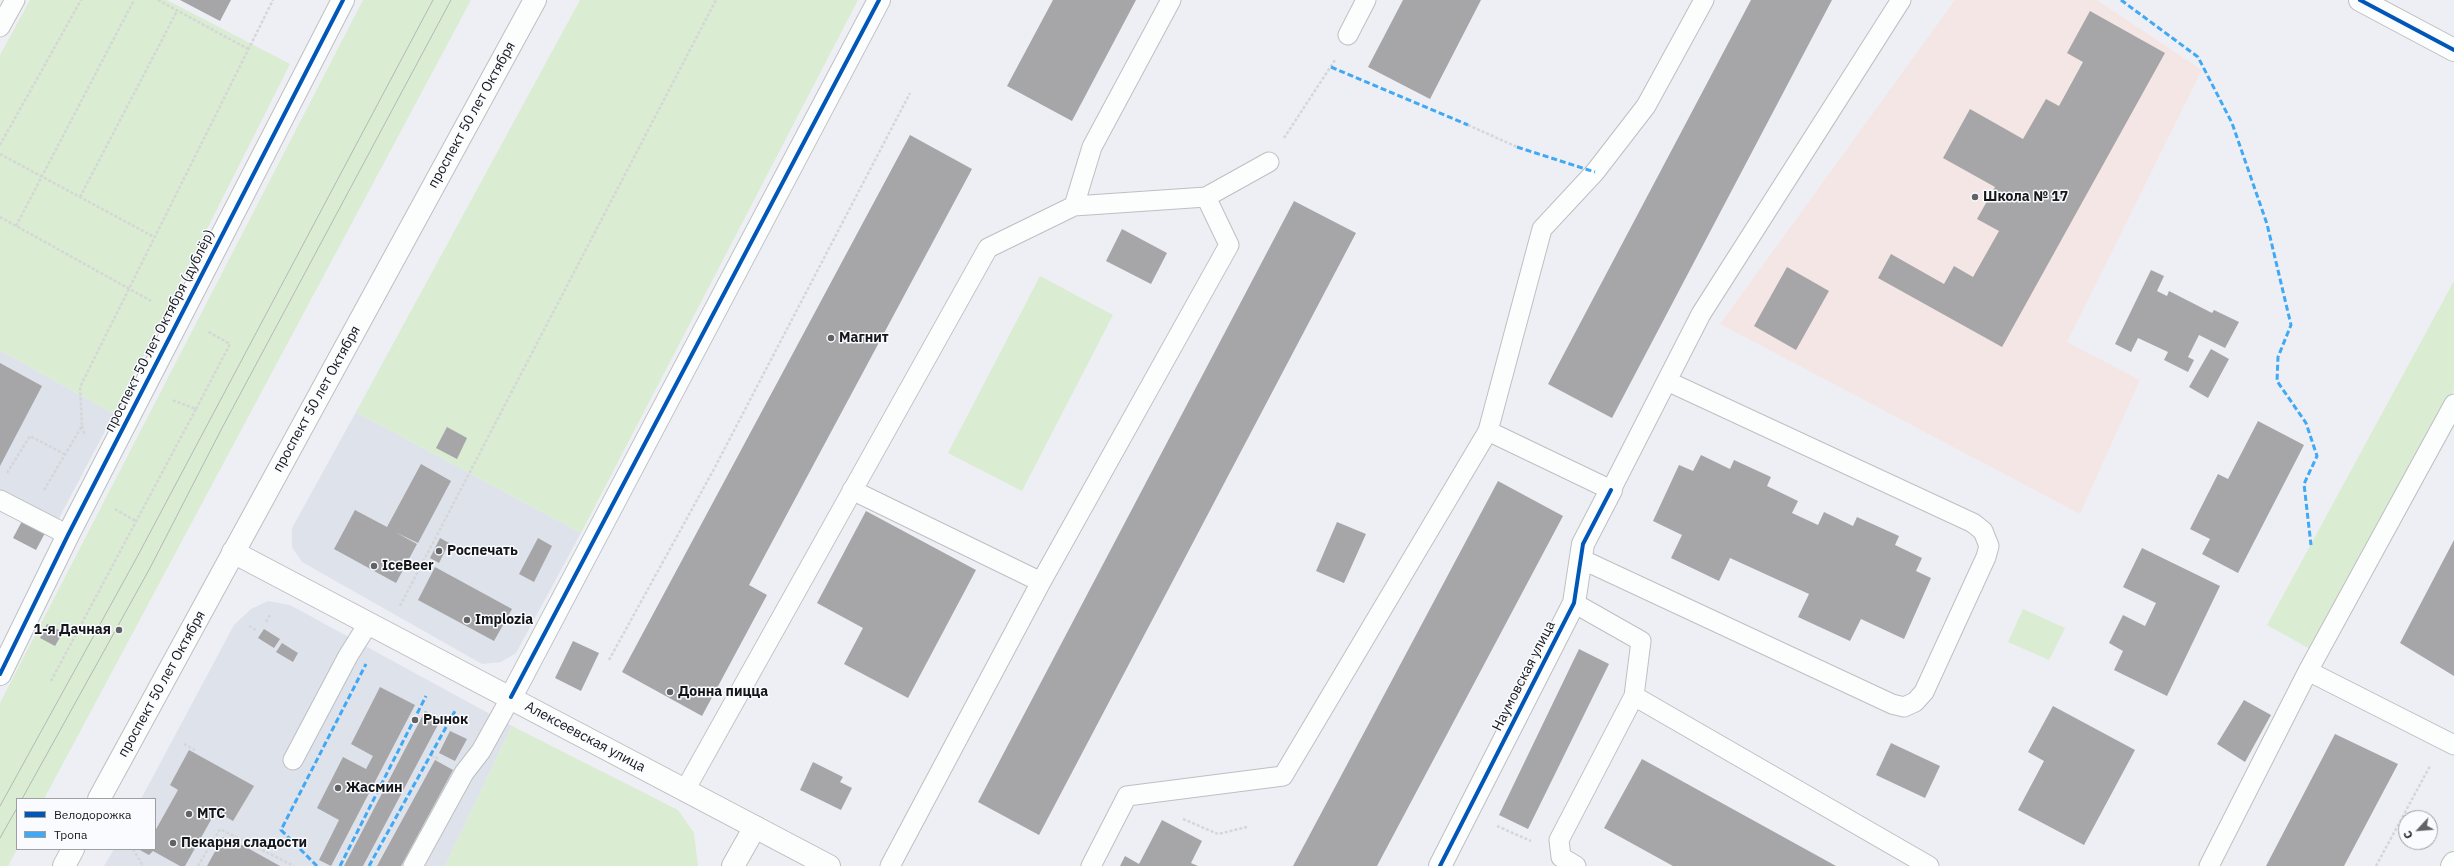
<!DOCTYPE html>
<meta charset="utf-8">
<style>
body{margin:0}
#map{position:relative;width:2454px;height:866px;overflow:hidden;background:#eeeff4;font-family:"IBM Plex Sans",sans-serif}
canvas{display:block}
.legend{position:absolute;left:16px;top:798px;width:140px;height:52px;box-sizing:border-box;background:#fafbff;border:1px solid #9e9fa3;margin:0;padding:5px 7px;list-style:none;font-size:12px;color:#151619}
.legend li{display:flex;align-items:center;gap:8px;height:20px}
.legend b{width:20px;border:1px solid #9e9fa3}
.north{position:absolute;left:2398px;top:810px;width:40px;height:40px;box-sizing:border-box;background:#fafbff;border:1px solid #9e9fa3;border-radius:50%;rotate:244deg;font-size:11px;font-weight:700;line-height:16px;text-align:center;color:#151619}
.north::after{content:'';display:block;margin:auto;width:14px;height:18px;background:#616266;clip-path:polygon(50% 0,100% 100%,50% 72%,0 100%)}
</style>
<div id="map">
<canvas width="2454" height="866"></canvas>
<ul class="legend">
<li><b style="height:5px;background:#0057b8"></b>Велодорожка</li>
<li><b style="height:5px;background:#3fa9f5"></b>Тропа</li>
</ul>
<div class="north">С</div>
</div>
<script>
const c = document.querySelector('canvas').getContext('2d');
c.lineJoin = 'round';
function fill(path, color) {
  c.fillStyle = color;
  c.fill(path, 'evenodd');
}
function shape(rows) {
  const path = new Path2D();
  for (const r of rows) {
    path.moveTo(r[0], r[1]);
    for (let i = 2; i < r.length; i += 2) path.lineTo(r[i], r[i + 1]);
  }
  return path;
}
function strokePath(path, color, width, dash) {
  c.strokeStyle = color;
  c.lineWidth = width;
  c.lineCap = dash ? 'butt' : 'round';
  c.setLineDash(dash || []);
  c.stroke(path);
}
function drawText(font, color, halo, rows, align = 'center') {
  c.font = font + ' "IBM Plex Sans",sans-serif';
  c.lineWidth = 3;
  c.setLineDash([]);
  c.textBaseline = 'middle';
  c.strokeStyle = halo;
  c.fillStyle = color;
  for (const [text, x, y, turn = 0] of rows) {
    c.save();
    c.translate(x, y);
    c.rotate((+turn || 0) * Math.PI / 180);
    c.textAlign = isNaN(turn) ? turn : align;
    if (halo) c.strokeText(text, 0, 0);
    c.fillText(text, 0, 0);
    c.restore();
  }
}
fill(shape([
 [0,350,114,414,57,522,0,493],
 [356,412,581,533,516,653,501,662,482,664,302,562,292,547,292,528],
 [268,601,290,605,512,726,445,866,104,866,114,849,155,849,155,799,141,799,234,625,251,609]
]), '#dee2eb');
fill(shape([
 [1955,0,2097,0,2202,70,2067,342,2140,380,2080,514,1720,324]
]), '#f4e6e4');
fill(shape([
 [30,0,167,0,290,64,114,414,0,350,0,55],
 [363,0,471,0,44,799,17,799,17,849,8,866,0,866,0,703],
 [580,0,858,0,581,533,356,412],
 [1040,276,1113,315,1022,491,948,453],
 [2454,281,2454,390,2312,650,2267,625],
 [2023,609,2065,628,2049,660,2008,642],
 [512,726,678,810,694,833,698,866,445,866]
]), '#daecd1');
fill(shape([
 [180,0,231,0,220,21],
 [1053,0,1136,0,1072,121,1007,86],
 [1403,0,1481,0,1430,99,1368,67],
 [1751,0,1832,0,1612,418,1548,384],
 [2090,11,2165,53,2002,347,1878,278,1891,254,1944,284,1954,266,1973,277,1999,231,1977,219,1995,187,1943,158,1970,109,2023,139,2046,99,2059,106,2083,62,2067,53],
 [910,135,972,169,749,585,767,595,702,716,622,672],
 [1294,201,1356,233,1039,835,978,802],
 [1122,229,1167,253,1151,284,1106,261],
 [1787,267,1829,291,1796,350,1754,326],
 [2151,270,2164,276,2157,291,2167,296,2169,291,2212,313,2214,310,2239,322,2225,348,2199,335,2188,357,2194,360,2188,372,2164,360,2168,352,2138,338,2131,352,2115,344],
 [2211,349,2229,359,2208,398,2189,387],
 [0,363,42,386,0,466],
 [2258,421,2304,445,2238,573,2202,554,2210,539,2190,529,2218,474,2228,479],
 [447,427,467,438,457,459,436,448],
 [1701,455,1730,469,1734,460,1771,477,1767,486,1798,501,1792,513,1818,525,1824,512,1853,526,1857,517,1899,536,1895,545,1922,558,1916,571,1931,578,1904,639,1861,619,1850,641,1798,617,1809,594,1730,558,1719,581,1671,558,1682,535,1653,521,1679,465,1693,471],
 [421,464,451,481,418,543,395,532,417,544,396,583,334,549,355,510,387,527],
 [1498,481,1563,516,1377,866,1293,866],
 [866,511,976,570,908,698,844,664,863,628,817,603],
 [22,521,45,533,36,550,13,538],
 [1337,522,1366,534,1344,583,1316,571],
 [440,538,449,543,439,563,430,558],
 [538,538,552,546,534,582,519,574],
 [2454,540,2454,676,2400,643],
 [2142,548,2220,586,2167,696,2114,670,2123,651,2109,643,2123,615,2145,626,2156,603,2123,587],
 [435,567,512,609,494,641,418,600],
 [47,624,63,632,55,646,40,638],
 [264,629,280,639,274,648,258,638],
 [573,641,599,653,581,691,555,678],
 [282,643,298,653,293,662,276,652],
 [1579,649,1609,664,1528,829,1499,815],
 [380,687,415,705,331,866,319,860,339,820,317,808,343,757,366,769,373,756,351,744],
 [2244,700,2271,715,2245,762,2217,744],
 [2053,706,2135,750,2084,845,2018,810,2044,761,2028,752],
 [425,711,441,719,363,866,344,866],
 [450,731,467,739,455,761,439,753],
 [2335,734,2398,764,2344,866,2266,866],
 [1891,743,1940,766,1925,798,1876,775],
 [189,750,254,786,233,821,216,811,185,866,180,866,153,851,149,855,138,849,155,849,155,831,178,790,170,785],
 [1642,759,1836,866,1673,866,1604,828],
 [435,760,453,770,401,866,377,866],
 [813,762,843,777,840,782,852,788,841,810,800,790],
 [1162,820,1202,841,1191,863,1198,866,1120,866,1125,856,1139,864],
 [223,837,244,846,280,866,207,866]
]), '#a6a5a8');
const lane = shape([
 [0,27,15,0],
 [1348,35,1366,0],
 [1074,206,1092,147,1171,0],
 [1488,431,1611,490,1701,314,1901,0],
 [852,490,1041,582],
 [0,500,68,535],
 [1581,559,1892,704,1904,707,1915,702,1924,692,1986,557,1989,546,1983,531,1973,523,1667,381],
 [1574,603,1641,641,1634,696,1559,840,1561,857,1576,866],
 [2308,671,2454,745],
 [1634,696,1929,866],
 [293,760,348,656,368,624],
 [685,790,988,248,1074,206,1206,197,1269,162],
 [413,866,464,773,481,751,511,697],
 [890,866,1041,582,1229,245,1206,197],
 [1091,866,1127,796,1283,776,1488,431,1542,229,1595,172,1646,106,1704,0],
 [2209,866,2308,671,2454,404]
]);
const street = shape([
 [2360,0,2454,50],
 [511,697,879,0],
 [733,866,755,827],
 [1440,866,1574,603,1583,544,1611,490],
 [2452,866,2454,863]
]);
const secondary = shape([
 [233,552,829,866],
 [0,674,68,535,343,0]
]);
const primary = shape([
 [99,799,535,0],
 [64,866,73,849]
]);
strokePath(lane, '#bebfc2', 21);
strokePath(street, '#bebfc2', 24);
strokePath(secondary, '#bebfc2', 24);
strokePath(primary, '#bebfc2', 24);
strokePath(shape([
 [158,0,248,49],
 [1468,125,1517,147],
 [1284,138,1335,60],
 [0,145,81,0],
 [0,154,154,237],
 [80,197,177,11],
 [0,217,153,302],
 [16,226,134,0],
 [196,409,230,344,207,331],
 [82,426,85,436],
 [7,473,30,436,66,455],
 [44,490,82,426,80,387,273,0],
 [115,509,137,522],
 [400,606,716,0],
 [266,622,270,615],
 [59,623,76,633],
 [249,626,256,630],
 [609,660,714,469,910,93],
 [51,681,196,409,172,400],
 [184,744,195,750],
 [431,755,439,759],
 [1183,819,1218,834,1247,827],
 [1497,826,1531,841],
 [133,849,143,866],
 [198,866,220,829,294,866],
 [2376,866,2430,766]
]), '#d5d6d7', 2.5, [3, 2]);
strokePath(lane, '#fcfdfd', 19);
strokePath(street, '#fcfdfd', 22);
strokePath(secondary, '#fcfdfd', 22);
strokePath(primary, '#fcfdfd', 22);
strokePath(shape([
 [22,799,150,568,222,428,451,0],
 [0,806,136,559,433,0],
 [0,838,17,808]
]), '#b7b7b8', 1);
strokePath(shape([
 [2121,0,2198,57,2232,123,2267,224,2291,325,2278,357,2277,381,2306,423,2317,456,2304,484,2311,545],
 [1331,67,1468,125],
 [1517,147,1595,172],
 [317,866,281,830,366,664],
 [340,866,426,696],
 [369,866,455,711]
]), '#3fa9f5', 3, [6, 3]);
strokePath(shape([
 [2360,0,2454,50],
 [0,674,68,535,343,0],
 [511,697,879,0],
 [1440,866,1574,603,1583,544,1611,490]
]), '#0057b8', 4);
for (const [x, y, r, color] of [
 [1975,197,4,"#616266"],
 [831,338,4,"#616266"],
 [439,551,4,"#616266"],
 [374,566,4,"#616266"],
 [467,620,4,"#616266"],
 [119,630,4,"#616266"],
 [670,692,4,"#616266"],
 [415,720,4,"#616266"],
 [338,788,4,"#616266"],
 [189,814,4,"#616266"],
 [173,843,4,"#616266"]
]) {
  const dot = new Path2D();
  dot.arc(x, y, r, 0, 2 * Math.PI);
  c.fillStyle = color;
  c.fill(dot);
  strokePath(dot, '#fafbff', 1.5);
}
drawText('14px', '#151619', '#fafbff', [
 ["проспект 50 лет Октября",472,115,-61],
 ["проспект 50 лет Октября (дублёр)",160,331,-63],
 ["проспект 50 лет Октября",317,399,-61],
 ["Наумовская улица",1524,676,-63],
 ["проспект 50 лет Октября",162,684,-61],
 ["Алексеевская улица",585,737,28]
]);
drawText('bold 14px', '#151619', '#fafbff', [
 ["Школа № 17",1983,197],
 ["Магнит",839,338],
 ["Роспечать",447,551],
 ["IceBeer",382,566],
 ["Implozia",475,620],
 ["1-я Дачная",111,630,"right"],
 ["Донна пицца",678,692],
 ["Рынок",423,720],
 ["Жасмин",346,788],
 ["МТС",197,814],
 ["Пекарня сладости",181,843]
], 'left');
</script>
